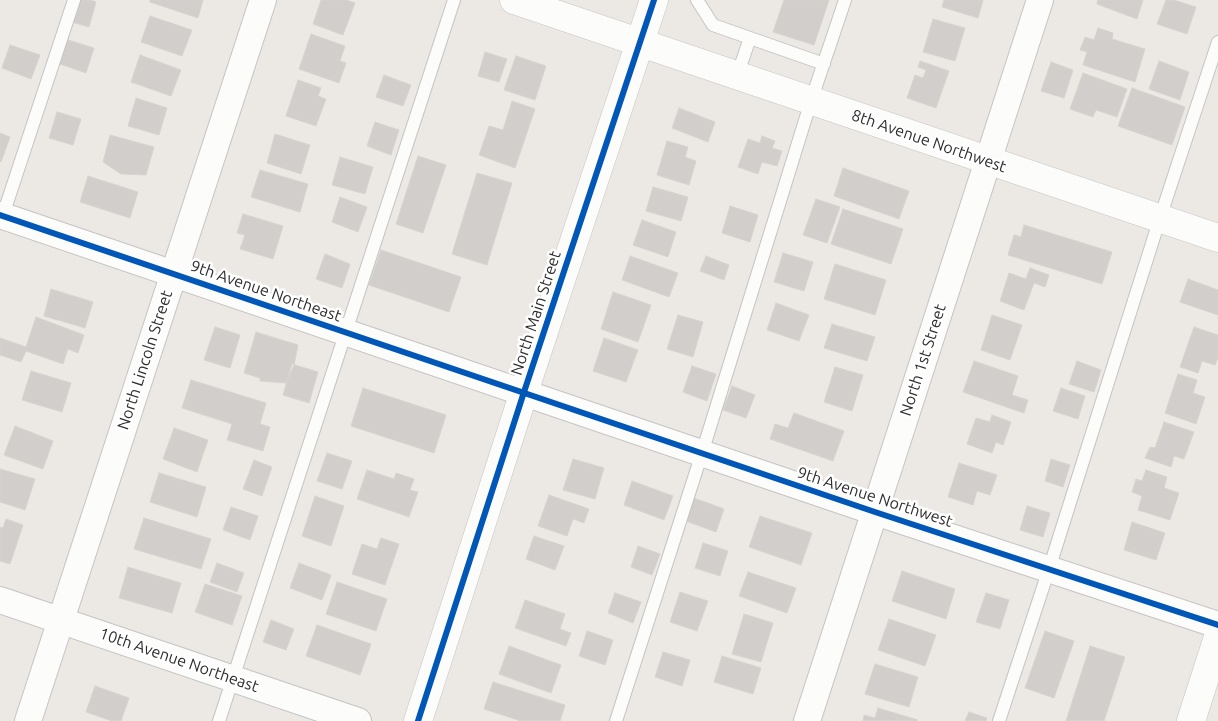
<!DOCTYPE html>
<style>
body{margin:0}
canvas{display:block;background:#ece8e4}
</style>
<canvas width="1218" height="721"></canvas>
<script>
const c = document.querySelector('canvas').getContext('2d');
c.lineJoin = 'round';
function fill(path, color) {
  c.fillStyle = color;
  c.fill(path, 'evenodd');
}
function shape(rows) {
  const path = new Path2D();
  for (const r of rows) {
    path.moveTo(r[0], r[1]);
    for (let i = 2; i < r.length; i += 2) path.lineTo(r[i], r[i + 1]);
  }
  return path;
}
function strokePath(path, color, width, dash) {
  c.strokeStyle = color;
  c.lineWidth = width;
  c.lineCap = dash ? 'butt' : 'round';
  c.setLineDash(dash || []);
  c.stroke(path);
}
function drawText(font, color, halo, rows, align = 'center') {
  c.font = font + ' Ubuntu,sans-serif';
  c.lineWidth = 5;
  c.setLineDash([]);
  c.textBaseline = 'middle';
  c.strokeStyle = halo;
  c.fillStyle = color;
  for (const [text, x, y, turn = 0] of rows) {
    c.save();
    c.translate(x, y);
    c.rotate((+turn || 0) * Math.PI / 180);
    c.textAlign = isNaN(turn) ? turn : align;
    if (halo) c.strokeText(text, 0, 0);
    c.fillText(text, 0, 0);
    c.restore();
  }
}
const building = shape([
 [74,0,90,0,96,2,89,27,68,21,74,0],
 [150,0,203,0,198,18,150,2,150,0],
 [321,0,346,0,355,3,343,35,313,24,321,0],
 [784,0,829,0,814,45,773,32,784,0],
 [944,0,983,0,978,18,942,7,944,0],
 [1098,0,1143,0,1137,19,1097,4,1098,0],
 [1166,0,1174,0,1196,7,1187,34,1157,24,1166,0],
 [150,16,192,30,182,56,141,42,150,16],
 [933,19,965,28,955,61,923,52,933,19],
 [1098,28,1113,33,1112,39,1145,49,1135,82,1083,65,1087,52,1080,50,1085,37,1094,40,1098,28],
 [311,34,345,46,340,61,346,63,339,83,299,69,311,34],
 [65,39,94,48,86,73,57,63,65,39],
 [10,45,40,55,31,79,2,68,10,45],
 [485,52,507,59,499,82,478,76,485,52],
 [140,55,181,70,171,96,131,82,140,55],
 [516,56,546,66,535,100,504,90,516,56],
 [920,61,949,71,936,108,907,98,915,75,923,78,926,70,918,67,920,61],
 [1159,61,1189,72,1180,100,1149,89,1159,61],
 [1051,62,1073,70,1064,98,1041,91,1051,62],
 [1083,73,1127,89,1117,117,1096,110,1093,117,1070,109,1083,73],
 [384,75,411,85,403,106,376,97,384,75],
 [298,80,321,88,318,96,326,99,316,126,286,116,298,80],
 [1132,88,1185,107,1172,145,1118,126,1132,88],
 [136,98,167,108,159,135,128,126,136,98],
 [512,101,535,109,515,168,479,155,489,126,503,130,512,101],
 [679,108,715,122,708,142,672,128,679,108],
 [57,112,81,119,73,145,49,138,57,112],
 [375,122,399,130,391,155,367,146,375,122],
 [0,133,10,137,1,162,0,161,0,133],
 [275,134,310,145,301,174,267,163,275,134],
 [110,135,154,147,146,175,121,174,103,162,110,135],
 [762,136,775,141,772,148,782,151,777,166,762,162,758,174,738,167,748,139,760,143,762,136],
 [667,141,688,147,685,157,696,161,689,185,657,175,667,141],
 [418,156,446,165,423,233,396,224,418,156],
 [340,157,373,167,365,194,332,185,340,157],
 [843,168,909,191,899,219,834,196,843,168],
 [260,170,308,184,300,212,251,197,260,170],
 [477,173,512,183,487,265,452,254,477,173],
 [88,176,138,192,130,218,80,202,88,176],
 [653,187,688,197,681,221,646,211,653,187],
 [340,197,367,207,358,232,332,222,340,197],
 [816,199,840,207,827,243,803,235,816,199],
 [730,206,758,215,750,242,722,233,730,206],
 [843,209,903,229,891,264,831,244,843,209],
 [243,214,283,226,273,259,240,249,245,235,237,233,243,214],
 [642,220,676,232,668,257,633,245,642,220],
 [1024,225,1112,252,1102,284,1008,255,1014,235,1021,237,1024,225],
 [381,250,461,277,449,312,369,285,381,250],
 [783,253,813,262,804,291,774,282,783,253],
 [325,254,350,264,342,288,316,279,325,254],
 [630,256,678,273,669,297,622,280,630,256],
 [706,256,729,265,724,280,700,271,706,256],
 [835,264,886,280,875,315,824,299,835,264],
 [1030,268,1049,275,1045,287,1034,283,1024,310,1000,301,1009,273,1026,279,1030,268],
 [1188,279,1218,290,1218,315,1180,302,1188,279],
 [51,289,93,302,85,328,44,316,51,289],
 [613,292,651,305,638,342,601,329,613,292],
 [776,303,809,315,799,341,767,330,776,303],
 [678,315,703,322,693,357,667,349,678,315],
 [992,315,1022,325,1010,360,981,350,992,315],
 [36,317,84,335,78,353,68,349,63,364,26,351,21,362,0,355,0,338,26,347,36,317],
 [832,324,875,337,867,361,824,348,832,324],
 [215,327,240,335,230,368,204,360,215,327],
 [1194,327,1218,335,1218,357,1215,365,1202,361,1198,373,1180,367,1194,327],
 [256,332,298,345,294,365,286,383,260,381,260,378,244,373,256,332],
 [604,338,638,350,626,382,593,371,604,338],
 [974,361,1018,376,1012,395,1028,400,1024,413,963,392,974,361],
 [1077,361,1101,370,1094,392,1069,384,1077,361],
 [292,364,318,372,309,403,283,395,292,364],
 [692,366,716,374,707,401,683,392,692,366],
 [835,367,863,375,852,411,824,402,835,367],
 [31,371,71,383,62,412,22,400,31,371],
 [1178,374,1197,380,1193,393,1205,397,1196,424,1165,413,1178,374],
 [191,380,266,403,260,424,270,427,263,451,227,440,232,424,182,408,191,380],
 [732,386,755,395,746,418,723,410,732,386],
 [363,388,446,415,434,453,351,426,363,388],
 [1061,388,1085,396,1078,419,1053,411,1061,388],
 [794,413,844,431,833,461,770,439,775,424,788,428,794,413],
 [992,415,1011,422,1003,445,996,442,992,453,967,444,976,418,990,422,992,415],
 [1164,422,1194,432,1184,459,1174,456,1171,467,1145,458,1150,447,1155,448,1164,422],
 [15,426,53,441,43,469,4,455,15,426],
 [174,428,208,440,197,472,163,459,174,428],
 [327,453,352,461,342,489,317,481,327,453],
 [573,459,604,468,595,499,563,490,573,459],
 [1051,459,1070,465,1063,487,1045,481,1051,459],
 [254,460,272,467,262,496,243,489,254,460],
 [959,463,997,475,990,495,977,491,973,505,948,497,959,463],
 [0,469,35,479,25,510,0,502,0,469],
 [367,470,394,479,396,473,414,479,410,490,418,492,409,517,357,499,367,470],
 [1146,470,1167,477,1164,488,1179,493,1170,520,1138,510,1142,496,1132,492,1136,479,1142,481,1146,470],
 [159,473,206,487,197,517,150,502,159,473],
 [632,481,673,496,664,520,624,505,632,481],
 [549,495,589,509,584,523,573,519,567,536,538,526,549,495],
 [315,496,344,506,331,546,302,536,315,496],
 [694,498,724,509,716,532,686,521,694,498],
 [1027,506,1050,513,1043,537,1020,530,1027,506],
 [231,507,258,516,250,540,223,530,231,507],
 [760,516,812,533,801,565,749,547,760,516],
 [144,518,211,539,201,569,134,549,144,518],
 [6,519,23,525,10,564,0,561,0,527,3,528,6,519],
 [1132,522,1165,533,1156,560,1124,550,1132,522],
 [534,536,564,546,555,570,526,559,534,536],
 [381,538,399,544,385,585,352,574,362,544,377,549,381,538],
 [703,543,728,551,720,576,695,568,703,543],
 [638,546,660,554,652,575,631,567,638,546],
 [217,563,244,573,237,592,210,582,217,563],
 [299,563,331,575,322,600,290,588,299,563],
 [128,567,181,583,172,613,119,598,128,567],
 [902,571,955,589,946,619,892,601,902,571],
 [748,572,796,588,787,613,739,596,748,572],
 [337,582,387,599,376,631,326,614,337,582],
 [205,584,242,596,232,625,195,612,205,584],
 [680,592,708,601,697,631,670,622,680,592],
 [615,593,641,602,633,623,608,613,615,593],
 [986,593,1009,600,1000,629,976,622,986,593],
 [525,600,565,614,560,629,571,633,566,646,515,628,525,600],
 [744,614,773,623,761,662,732,654,744,614],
 [889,619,936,635,925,666,878,650,889,619],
 [271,620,294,629,286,650,263,642,271,620],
 [317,625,371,644,360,675,306,656,317,625],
 [587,631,613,640,605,665,579,656,587,631],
 [1045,631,1074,641,1054,698,1025,688,1045,631],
 [509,646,561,665,551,693,499,674,509,646],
 [1090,646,1125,657,1104,721,1066,721,1090,646],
 [663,652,690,660,682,686,655,677,663,652],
 [722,656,761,668,753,694,714,682,722,656],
 [875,664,918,677,909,707,865,694,875,664],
 [493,682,565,705,560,721,521,721,484,709,493,682],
 [95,686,129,698,121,721,112,721,86,712,95,686],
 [878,708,918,720,917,721,863,721,864,715,875,718,878,708],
 [969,712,987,718,986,721,965,721,969,712]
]);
fill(building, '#d1cecb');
strokePath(building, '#d7d4d0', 1);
const lane = shape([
 [697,0,713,25,824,64],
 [737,76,750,38],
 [2,218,74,0],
 [219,721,454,0],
 [616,721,702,453,811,101,845,0],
 [999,721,1049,569,1160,218,1218,42]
]);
const street = shape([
 [0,215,875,512,1218,625],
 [0,600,358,721],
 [28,721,263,0],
 [807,721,1040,0]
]);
const secondary = shape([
 [514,0,1218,238],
 [418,721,524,392,654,0],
 [1191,721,1218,637]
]);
strokePath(lane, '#c5c4c5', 14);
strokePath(street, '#c5c4c5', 28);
strokePath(secondary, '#c5c4c5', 29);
strokePath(lane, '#fcfcfb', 12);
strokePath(street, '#fcfcfb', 26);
strokePath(secondary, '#fcfcfb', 28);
strokePath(shape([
 [0,215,875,512,1218,625],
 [418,721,524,392,654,0]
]), '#0057b8', 6);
drawText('16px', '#2e2e2e', '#fff', [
 ["8th Avenue Northwest",929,141,19],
 ["9th Avenue Northeast",266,291,19],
 ["North Main Street",536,313,-72],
 ["North Lincoln Street",145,360,-72],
 ["North 1st Street",923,360,-72],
 ["9th Avenue Northwest",875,497,18],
 ["10th Avenue Northeast",179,660,19]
]);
</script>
